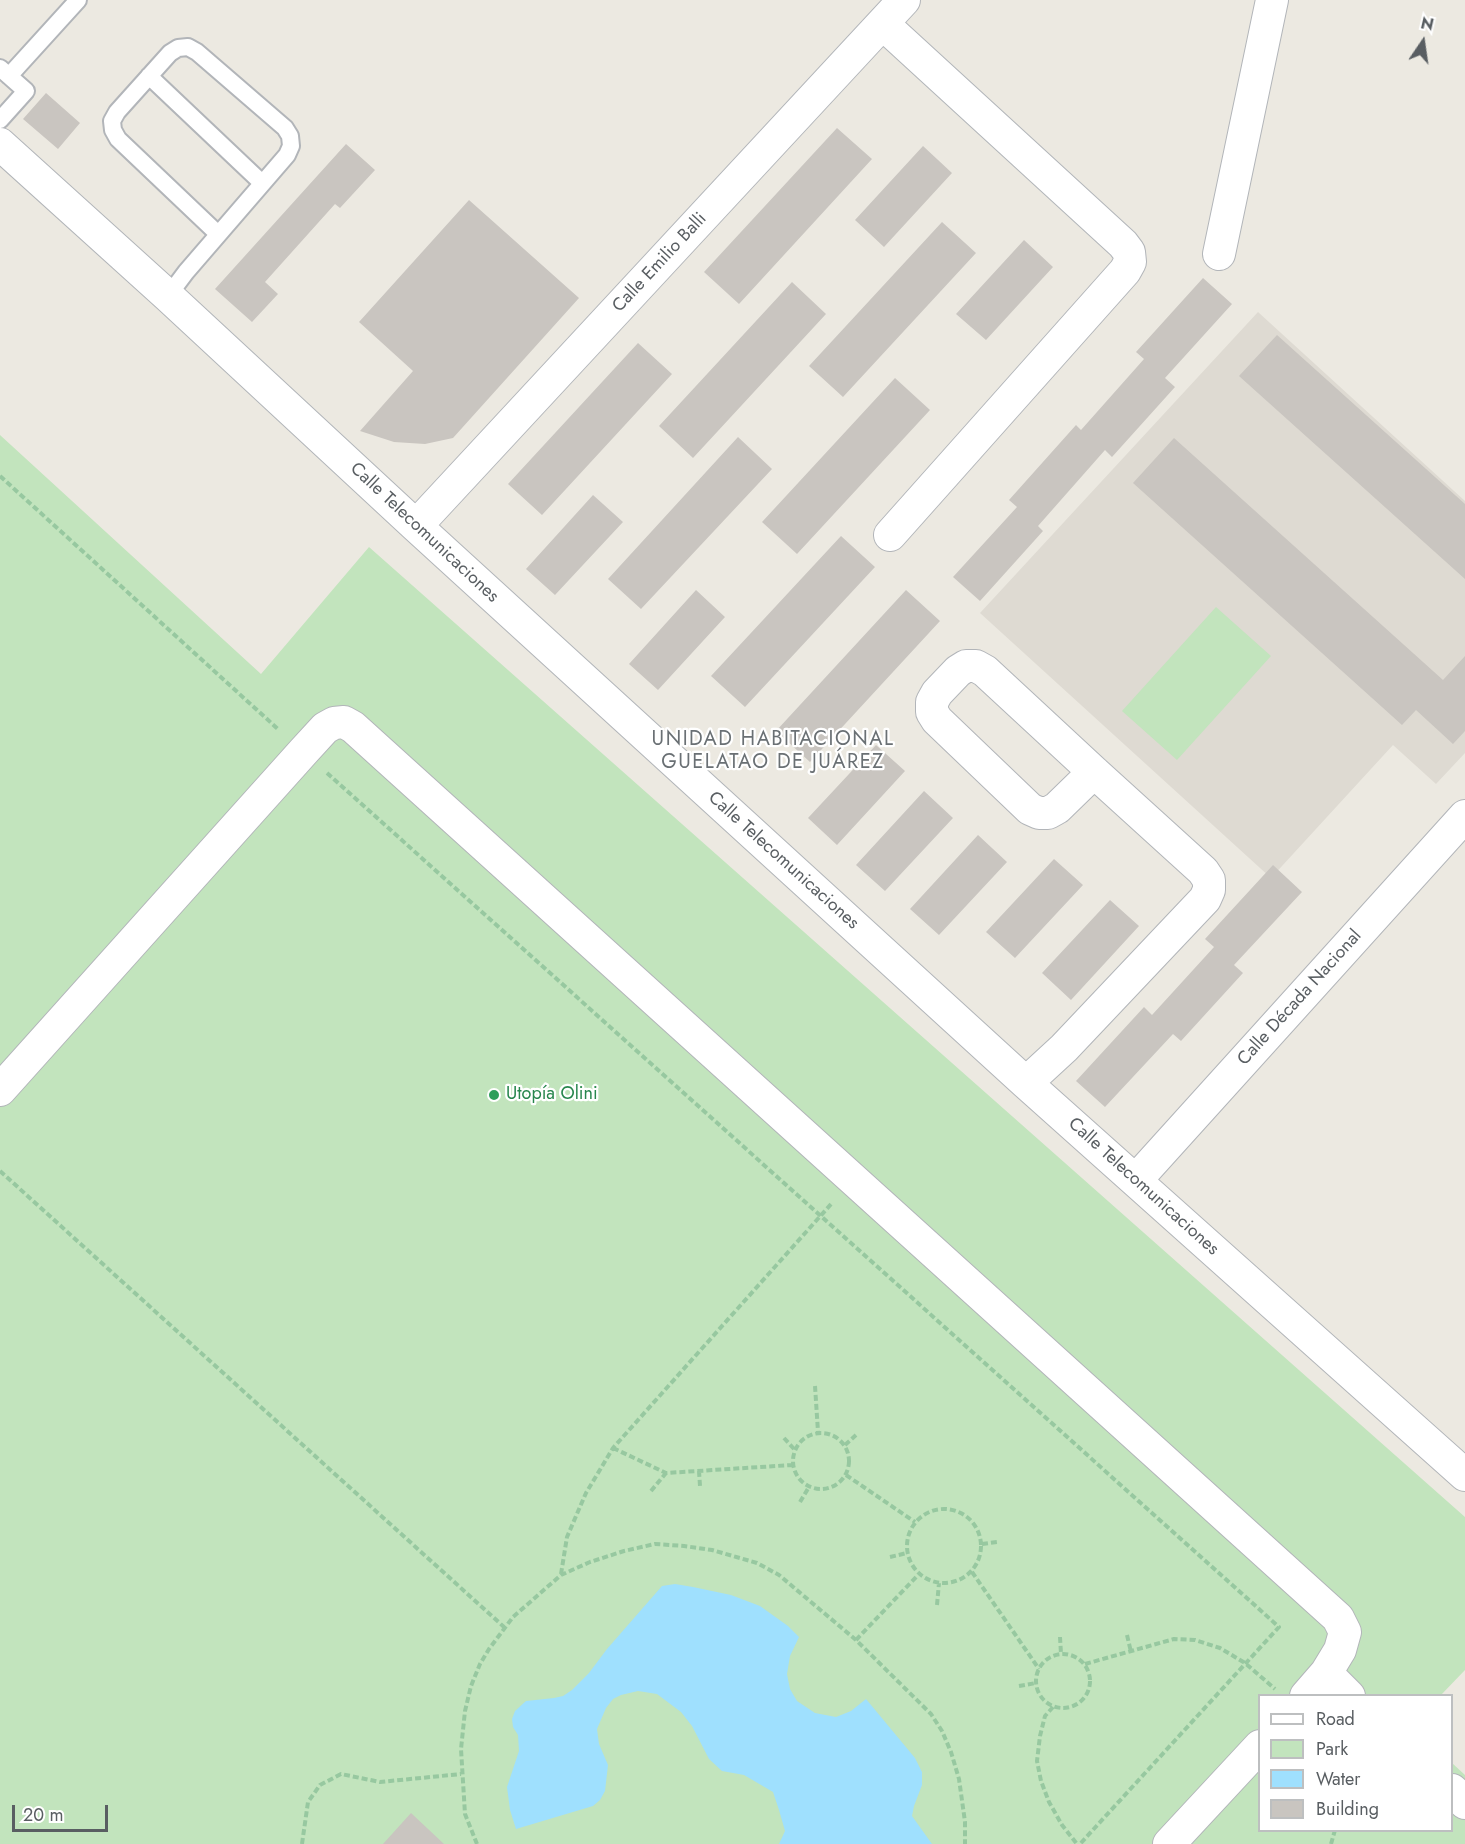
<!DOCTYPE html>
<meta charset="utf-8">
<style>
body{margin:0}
#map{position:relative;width:1465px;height:1844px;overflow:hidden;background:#ece9e1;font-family:Jost,sans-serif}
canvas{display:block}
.legend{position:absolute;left:1258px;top:1694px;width:195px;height:138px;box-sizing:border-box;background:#fff;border:2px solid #bdbfc0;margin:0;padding:8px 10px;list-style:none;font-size:18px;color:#595e62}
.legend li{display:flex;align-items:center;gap:12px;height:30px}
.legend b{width:30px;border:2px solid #bdbfc0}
.north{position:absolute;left:1393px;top:12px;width:60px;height:60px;-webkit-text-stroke:4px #fff;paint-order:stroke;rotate:13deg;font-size:16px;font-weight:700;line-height:24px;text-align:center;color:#595e62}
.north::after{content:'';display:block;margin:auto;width:21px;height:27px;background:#595e62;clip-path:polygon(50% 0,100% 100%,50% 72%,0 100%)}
.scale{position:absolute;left:12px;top:1805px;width:96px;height:27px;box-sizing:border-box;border:3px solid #595e62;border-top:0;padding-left:8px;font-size:18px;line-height:21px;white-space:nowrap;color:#595e62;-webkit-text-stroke:4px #fff;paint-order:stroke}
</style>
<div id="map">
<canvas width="1465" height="1844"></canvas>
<ul class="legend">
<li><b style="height:8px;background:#fff"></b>Road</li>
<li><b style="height:16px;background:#c2e4bd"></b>Park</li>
<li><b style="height:16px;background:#9fe0fe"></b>Water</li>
<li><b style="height:16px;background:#c9c5c0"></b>Building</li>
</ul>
<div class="north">N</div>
<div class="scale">20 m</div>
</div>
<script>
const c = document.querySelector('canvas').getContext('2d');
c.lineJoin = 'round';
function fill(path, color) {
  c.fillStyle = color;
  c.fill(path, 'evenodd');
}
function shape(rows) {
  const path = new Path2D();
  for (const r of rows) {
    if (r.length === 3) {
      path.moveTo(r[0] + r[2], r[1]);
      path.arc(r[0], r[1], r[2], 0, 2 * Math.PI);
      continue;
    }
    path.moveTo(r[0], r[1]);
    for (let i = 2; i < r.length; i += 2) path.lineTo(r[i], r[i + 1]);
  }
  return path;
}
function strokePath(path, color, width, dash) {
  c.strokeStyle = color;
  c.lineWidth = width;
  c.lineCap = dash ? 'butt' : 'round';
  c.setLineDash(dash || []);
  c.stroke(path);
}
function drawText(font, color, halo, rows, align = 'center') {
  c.font = font + ' Jost,sans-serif';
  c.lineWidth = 4.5;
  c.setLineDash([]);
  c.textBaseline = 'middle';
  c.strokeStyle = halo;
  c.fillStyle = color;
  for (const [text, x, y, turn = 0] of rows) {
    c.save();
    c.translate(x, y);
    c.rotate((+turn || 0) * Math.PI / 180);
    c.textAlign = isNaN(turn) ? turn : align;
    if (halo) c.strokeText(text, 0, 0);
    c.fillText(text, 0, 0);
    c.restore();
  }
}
fill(shape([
 [1258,312,1465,501,1465,753,1436,784,1393,745,1271,878,980,613]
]), '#dedad2');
fill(shape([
 [0,435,261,674,369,547,1465,1517,1465,1670,1441,1695,1260,1696,1260,1830,1452,1830,1452,1763,1465,1775,1465,1844,0,1844],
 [1216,607,1271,656,1177,760,1122,711]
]), '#c2e4bd');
fill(shape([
 [675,1584,693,1587,731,1595,760,1606,788,1626,799,1637,790,1656,787,1674,790,1689,797,1701,815,1713,836,1717,851,1711,866,1699,915,1758,922,1772,922,1785,914,1806,912,1816,932,1844,779,1844,785,1831,779,1810,773,1792,744,1775,722,1771,709,1759,692,1726,681,1712,657,1694,638,1691,621,1695,613,1699,606,1708,597,1729,599,1744,608,1765,605,1791,600,1800,593,1806,516,1829,510,1810,507,1787,519,1751,518,1735,513,1727,512,1719,515,1711,526,1701,554,1698,563,1696,572,1690,589,1673,607,1649,662,1586]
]), '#9fe0fe');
fill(shape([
 [46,93,80,123,58,149,23,119],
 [837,128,872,159,739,304,704,272],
 [346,144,375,170,340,208,335,204,265,282,278,294,252,322,215,289],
 [923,146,952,173,884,247,855,220],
 [469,200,579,298,453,438,425,444,394,442,360,431,413,371,359,322],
 [942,222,976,253,843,397,809,366],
 [1024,240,1053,267,986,340,956,314],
 [1203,278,1232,304,1165,378,1175,387,1112,457,1105,450,1038,526,1043,531,980,601,953,577,1017,507,1009,500,1076,425,1081,430,1144,359,1136,352],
 [792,282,826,314,693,458,659,426],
 [1277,335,1465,504,1465,579,1239,376],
 [638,343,672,374,542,515,508,484],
 [895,378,930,410,797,554,762,522],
 [738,437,772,469,641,609,608,579],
 [1174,438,1443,680,1465,656,1465,731,1453,744,1416,710,1402,725,1133,483],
 [593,495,623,522,555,595,526,569],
 [841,536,875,567,745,707,711,676],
 [696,590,725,617,658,690,629,664],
 [906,590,940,621,810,762,776,731],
 [876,745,905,771,837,845,808,818],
 [924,791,953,818,885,891,856,865],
 [978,835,1007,862,939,935,910,909],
 [1054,859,1083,885,1015,958,986,932],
 [1273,865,1302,892,1234,965,1243,973,1181,1041,1173,1034,1105,1107,1076,1081,1144,1007,1152,1015,1214,947,1205,939],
 [1110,900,1139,926,1071,1000,1042,973],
 [411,1813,444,1844,383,1844]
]), '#c9c5c0');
const lane = shape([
 [0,68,26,91,0,120],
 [9,76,78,0],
 [149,76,262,183],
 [168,296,186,272,287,155,291,146,290,136,285,128,197,52,188,47,178,48,170,53,117,112,112,121,113,130,118,139,218,234]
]);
const street = shape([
 [883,24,1123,244,1129,252,1130,262,1125,271,890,535],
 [0,144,168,296,416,526,1026,1083,1465,1475],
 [1219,254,1272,0],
 [416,526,904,0],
 [1026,1083,1064,1048,1205,899,1209,890,1209,880,1203,871,1094,772,985,671,976,666,966,666,958,671,937,693,932,702,932,712,937,720,1030,809,1039,813,1048,813,1057,808,1094,772],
 [0,1090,303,752,325,728,334,723,344,722,353,727,1338,1618,1345,1632,1340,1650,1326,1673,1306,1696],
 [1136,1180,1465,816],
 [1326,1673,1349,1696],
 [1452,1790,1465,1803],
 [1169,1844,1260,1746]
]);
strokePath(lane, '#b2b5b9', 20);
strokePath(street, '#b2b5b9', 34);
strokePath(shape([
 [0,476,279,730],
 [327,773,1279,1627,1080,1844],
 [0,1171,504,1627],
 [815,1386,818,1432],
 [821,1461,28],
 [784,1438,794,1449],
 [845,1445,856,1435],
 [613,1448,666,1473,792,1465],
 [699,1471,700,1486],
 [846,1475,915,1522],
 [651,1491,666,1473],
 [800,1502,809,1487],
 [944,1546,37],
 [982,1544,997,1542],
 [890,1557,907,1553],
 [972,1572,1039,1669],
 [561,1574,567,1537,586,1493,613,1448,832,1203],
 [937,1605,939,1583],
 [1127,1635,1131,1652],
 [1060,1637,1061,1654],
 [856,1640,919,1574],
 [1063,1681,27],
 [1085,1664,1174,1639,1195,1640,1220,1648,1245,1663,1275,1689],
 [1019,1686,1036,1683],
 [1053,1707,1045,1716,1040,1736,1037,1761,1041,1781,1049,1802,1062,1825,1077,1844],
 [302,1844,308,1802,320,1785,341,1774,380,1782,461,1774],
 [477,1844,465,1814,461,1749,465,1711,471,1686,480,1664,489,1649,513,1617,561,1575,590,1562,624,1551,655,1544,684,1546,712,1550,757,1563,779,1575,856,1640,931,1714,942,1731,951,1752,959,1779,965,1822,965,1844],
 [1331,1844,1335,1830]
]), '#97c8a0', 4, [6, 3]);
strokePath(lane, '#fff', 16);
strokePath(street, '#fff', 32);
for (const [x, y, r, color] of [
 [494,1095,6,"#2e9e5b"]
]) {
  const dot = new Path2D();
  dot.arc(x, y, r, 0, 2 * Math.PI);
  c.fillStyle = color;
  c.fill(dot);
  strokePath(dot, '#fff', 2);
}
drawText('18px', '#595e62', '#fff', [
 ["Calle Emilio Balli",660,263,-47],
 ["Calle Telecomunicaciones",424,533,43],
 ["Calle Telecomunicaciones",783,861,42],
 ["Calle Década Nacional",1300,998,-48],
 ["Calle Telecomunicaciones",1143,1187,42]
]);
drawText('18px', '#27864d', '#fff', [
 ["Utopía Olini",506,1095]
], 'left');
c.letterSpacing = '1.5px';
drawText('20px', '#6a7074', '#fff', [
 ["UNIDAD HABITACIONAL",773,740],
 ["GUELATAO DE JUÁREZ",773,763]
]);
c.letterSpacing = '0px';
</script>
